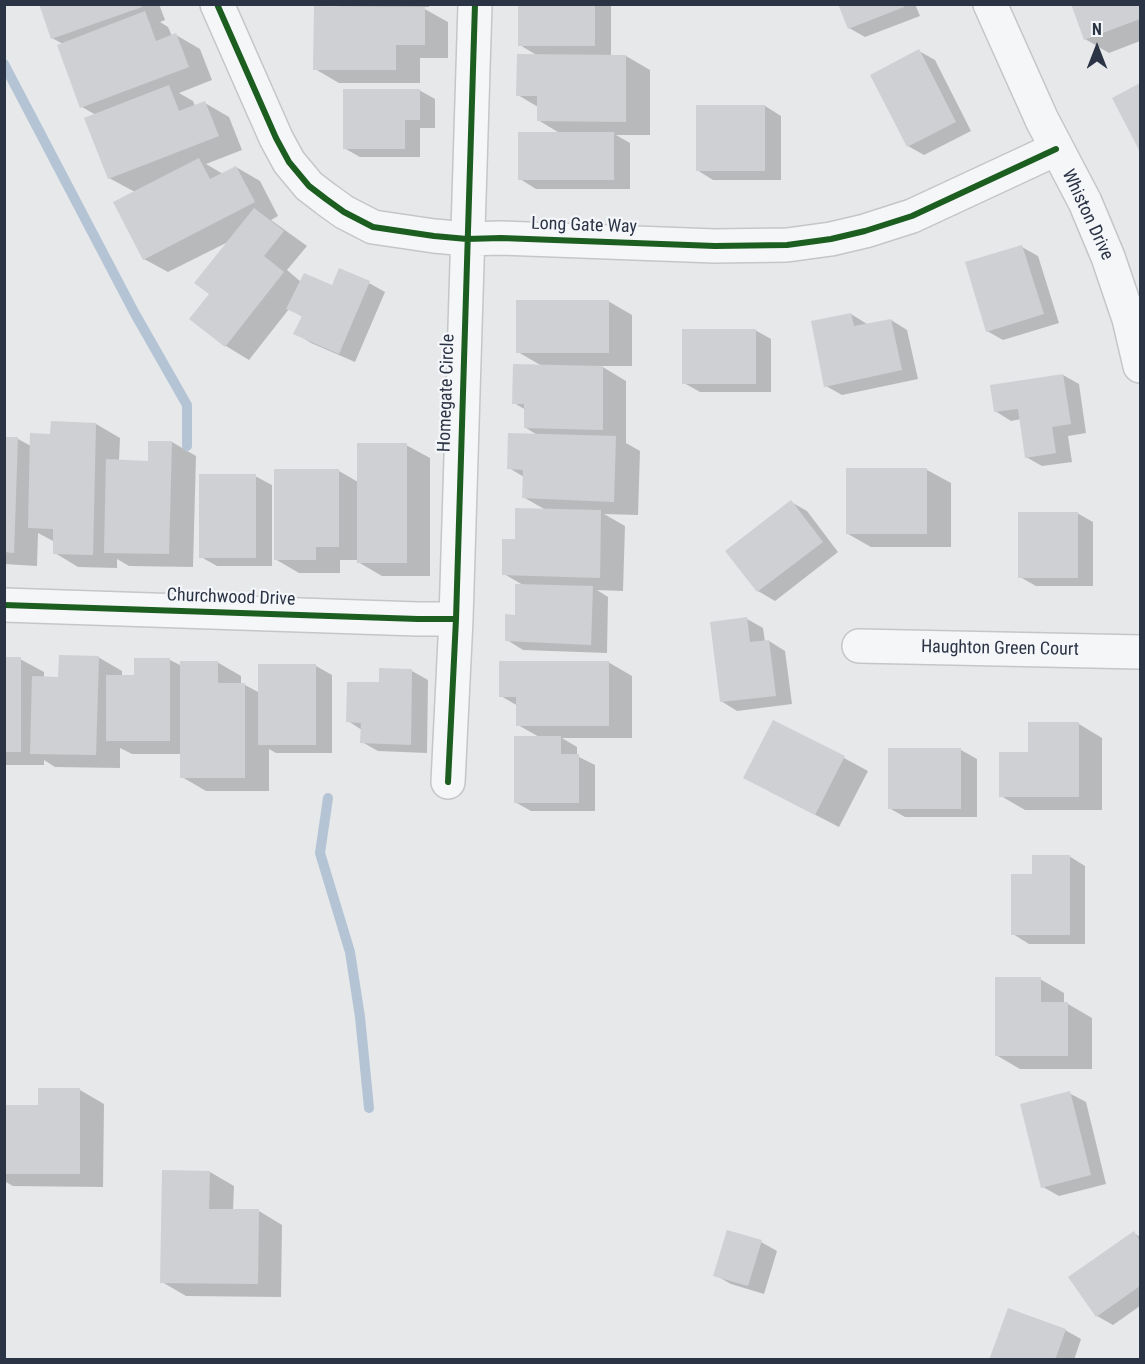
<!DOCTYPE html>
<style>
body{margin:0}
#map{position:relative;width:1145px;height:1364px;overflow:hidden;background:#e6e8ea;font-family:"Roboto Condensed",sans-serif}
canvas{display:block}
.frame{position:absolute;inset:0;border:6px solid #2b3445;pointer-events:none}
.north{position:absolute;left:1067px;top:18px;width:60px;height:60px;-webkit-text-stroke:4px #f4f6f9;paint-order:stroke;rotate:0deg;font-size:16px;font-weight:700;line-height:24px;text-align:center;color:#2b3445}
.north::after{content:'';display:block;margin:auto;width:21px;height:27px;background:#2b3445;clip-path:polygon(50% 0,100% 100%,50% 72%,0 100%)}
</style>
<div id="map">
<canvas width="1145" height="1364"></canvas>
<div class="frame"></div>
<div class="north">N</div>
</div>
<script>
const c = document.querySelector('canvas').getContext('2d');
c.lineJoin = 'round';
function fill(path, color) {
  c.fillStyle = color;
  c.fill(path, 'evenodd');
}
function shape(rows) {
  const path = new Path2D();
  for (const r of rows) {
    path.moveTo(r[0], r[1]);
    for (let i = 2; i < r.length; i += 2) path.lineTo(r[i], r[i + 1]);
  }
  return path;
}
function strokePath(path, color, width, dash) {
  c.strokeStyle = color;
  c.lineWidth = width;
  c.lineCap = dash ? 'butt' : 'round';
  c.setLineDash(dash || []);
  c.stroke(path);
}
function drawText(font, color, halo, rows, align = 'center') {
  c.font = font + ' "Roboto Condensed",sans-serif';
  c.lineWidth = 4.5;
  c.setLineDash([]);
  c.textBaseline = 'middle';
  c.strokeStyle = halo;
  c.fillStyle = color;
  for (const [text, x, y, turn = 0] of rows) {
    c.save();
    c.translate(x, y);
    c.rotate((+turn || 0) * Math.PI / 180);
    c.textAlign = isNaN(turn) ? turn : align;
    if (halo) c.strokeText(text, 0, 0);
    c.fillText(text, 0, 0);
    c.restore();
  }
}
fill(shape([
 [40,4,159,4,165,20,160,22,168,27,172,36,176,35,200,49,212,80,179,93,193,101,195,106,205,103,229,117,242,150,206,164,223,174,236,167,260,181,278,216,271,220,307,246,287,270,301,282,333,287,369,283,385,292,355,362,311,343,295,333,303,317,289,309,249,360,226,346,211,294,230,241,168,272,144,259,135,192,109,178,96,115,82,107,63,44,52,38],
 [334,4,429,4,429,7,421,7,448,22,448,58,420,58,420,83,339,83,315,69,339,8],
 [541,4,611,4,611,56,626,56,650,70,650,135,616,135,630,143,630,189,536,189,520,179,561,134,538,120,538,107,518,95,538,56,520,45],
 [840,4,915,4,920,16,865,37,849,28],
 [1072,4,1140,4,1140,41,1109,53,1085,39],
 [919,51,935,60,971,131,924,155,908,146],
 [1140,85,1140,149,1114,98],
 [419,90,435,99,435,128,420,128,420,157,360,157,344,148],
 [697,106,765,106,781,116,781,180,713,180,697,170],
 [1022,247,1038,256,1059,323,1003,340,987,331],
 [608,301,632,315,632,366,601,366,626,381,626,443,640,451,638,515,604,514,625,526,623,591,597,590,608,597,607,653,523,650,507,640,516,616,523,585,504,574,517,540,546,510,523,497,524,477,509,468,539,436,526,428,526,410,514,403,542,366,518,352],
 [851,314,867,324,891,320,907,330,918,379,842,395,826,386],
 [755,330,771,339,771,392,700,392,684,383],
 [1063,375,1079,384,1086,433,1068,436,1072,462,1042,466,1026,457,1021,419,1011,421,995,411],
 [52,423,96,424,120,438,119,461,149,462,172,442,196,456,193,567,129,566,117,559,117,568,78,567,55,553,53,541,38,533,37,566,4,564,4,438,18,439,31,446,52,435],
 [406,445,430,458,430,576,382,576,358,562,358,560,340,560,340,573,299,573,275,559,339,471,358,482],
 [927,470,951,483,951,547,871,547,848,534],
 [255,476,272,485,272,566,217,566,201,557],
 [791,502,807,511,838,552,775,601,758,591,727,551],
 [1077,513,1093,522,1093,586,1036,586,1020,577],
 [747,619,763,628,765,642,769,641,785,651,792,704,737,711,721,701],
 [98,657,122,671,122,677,135,677,170,660,182,666,217,662,241,676,241,685,245,685,260,693,260,666,316,666,332,675,332,753,276,753,269,749,269,791,206,791,182,777,182,754,132,754,120,748,120,768,55,767,44,760,44,765,4,765,4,659,20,659,44,672,44,678,60,678],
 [608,662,632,676,632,738,562,738,577,747,577,756,595,765,595,811,531,811,515,802,541,738,518,725,518,706,501,696],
 [412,671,428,680,427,753,378,751,362,742,362,730,348,721,380,684],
 [774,722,844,758,868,771,839,827,769,791],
 [1079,724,1102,738,1102,810,1025,810,1001,796,1030,753],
 [961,750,977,759,977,817,905,817,889,808],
 [1069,856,1085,866,1085,944,1029,944,1013,934,1033,875],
 [1040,979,1064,993,1064,1004,1068,1004,1092,1018,1092,1069,1020,1069,996,1055],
 [80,1090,104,1104,103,1187,13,1186,4,1181,4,1106,39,1106],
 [1069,1093,1086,1102,1106,1184,1059,1196,1043,1187],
 [210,1172,234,1186,233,1211,259,1211,282,1225,281,1297,186,1296,162,1282],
 [1134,1233,1140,1237,1140,1306,1113,1325,1097,1316],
 [761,1242,777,1251,764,1294,731,1284,715,1275],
 [1065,1330,1081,1339,1074,1360,991,1360]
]), '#0003');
strokePath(shape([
 [4,64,134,312,187,405,187,446],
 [328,798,320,853,350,952,360,1017,369,1108]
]), '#b4c4d5', 10);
fill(shape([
 [39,4,141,4,142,7,51,39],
 [540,4,595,4,595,46,518,46,518,6],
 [838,4,903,4,904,7,848,29],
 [1071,4,1140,4,1140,19,1084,40],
 [314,6,425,7,425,45,396,45,396,70,313,70],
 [145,11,156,41,176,33,189,67,80,108,57,45],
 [919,49,956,122,907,147,870,75],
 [517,54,626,55,626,122,537,121,537,96,516,96],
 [1140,83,1140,152,1112,98],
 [169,85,179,111,205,101,219,136,108,179,84,118],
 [343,89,420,89,420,120,405,120,405,149,343,149],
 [696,105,765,105,765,171,696,171],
 [518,132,614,132,614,180,518,180],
 [199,158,210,179,236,166,255,202,143,260,113,202],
 [254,208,284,231,264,256,284,272,225,347,189,319,209,294,194,283],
 [1022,245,1044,314,986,332,965,262],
 [339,268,370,281,339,354,293,334,302,316,286,309,304,273,332,285],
 [516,300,609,300,609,353,516,353],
 [851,313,854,326,891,319,902,370,824,387,811,321],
 [682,329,756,329,756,384,682,384],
 [513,364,603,366,603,430,524,428,524,404,512,404],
 [1063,374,1071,424,1052,427,1056,453,1025,458,1018,409,994,412,990,385],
 [51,421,96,423,93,555,53,554,53,529,28,528,30,433,50,434],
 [508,433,616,436,614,502,522,498,523,470,507,469],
 [4,437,18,437,14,553,4,552],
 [148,441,172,441,169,554,104,553,106,459,148,461],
 [357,443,407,443,407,563,357,563],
 [846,468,927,468,927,534,846,534],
 [274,469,339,469,339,547,316,547,316,560,274,560],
 [199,474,256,474,256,558,199,558],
 [791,500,823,542,757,592,725,551],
 [515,508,601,510,600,578,502,575,502,539,515,539],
 [1018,512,1078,512,1078,578,1018,578],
 [515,584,593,586,591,645,505,641,505,614,515,615],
 [747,617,750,642,769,640,776,696,720,702,710,622],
 [59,655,99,656,96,755,30,754,32,676,58,677],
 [4,657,21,657,21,752,4,752],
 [134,658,170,658,170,741,106,741,106,675,134,675],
 [180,661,218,661,218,683,245,683,245,778,180,778],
 [499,661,609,661,609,726,516,726,516,697,499,697],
 [258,664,316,664,316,745,258,745],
 [379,668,412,669,411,745,360,743,361,723,346,722,347,682,379,682],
 [773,720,845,756,815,815,743,778],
 [1028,722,1079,722,1079,797,999,797,999,752,1028,752],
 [514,736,561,736,561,754,579,754,579,803,514,803],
 [888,748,961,748,961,809,888,809],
 [1032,855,1070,855,1070,935,1011,935,1011,874,1032,874],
 [995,977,1041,977,1041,1002,1068,1002,1068,1056,995,1056],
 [38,1088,80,1088,80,1174,4,1174,4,1105,38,1105],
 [1070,1091,1091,1175,1041,1188,1020,1104],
 [162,1170,210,1171,209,1209,259,1209,258,1284,160,1283],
 [727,1230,762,1240,748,1286,713,1276],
 [1134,1231,1140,1241,1140,1286,1096,1317,1068,1277],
 [1008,1308,1066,1329,1055,1360,989,1360]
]), '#ced0d3');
const street = shape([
 [217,4,276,138,289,162,309,186,326,199,344,212,373,227,434,236,467,239,501,238,715,246,787,245,831,239,865,231,912,216,1056,149],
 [990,4,1042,120,1085,202,1108,257,1129,319,1140,366],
 [4,605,418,619,456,619],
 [859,646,1140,652],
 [448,782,456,619,475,4]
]);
strokePath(street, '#c4c6c8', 36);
strokePath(street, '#f5f6f7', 33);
strokePath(shape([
 [217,4,276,138,289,162,309,186,326,199,344,212,373,227,434,236,467,239,501,238,715,246,787,245,831,239,865,231,912,216,1056,149],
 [4,605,418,619,456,619],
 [448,782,456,619,475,4]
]), '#1b5e20', 6);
drawText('18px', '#2b3445', '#f4f6f9', [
 ["Whiston Drive",1087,215,65],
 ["Long Gate Way",584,226,2],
 ["Homegate Circle",447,393,-88],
 ["Churchwood Drive",231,598,2],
 ["Haughton Green Court",1000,649,1]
]);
</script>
